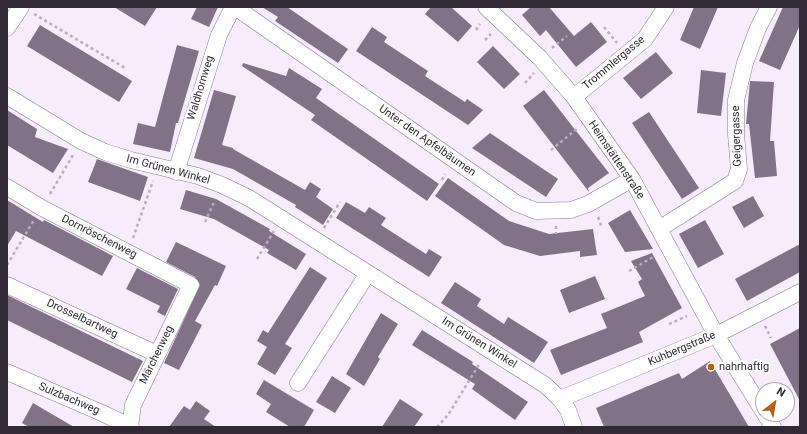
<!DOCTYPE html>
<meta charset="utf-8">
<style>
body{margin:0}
#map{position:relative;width:807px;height:434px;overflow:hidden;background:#f7ecfb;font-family:Roboto,sans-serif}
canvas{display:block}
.frame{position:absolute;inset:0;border:8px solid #312a34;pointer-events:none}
.north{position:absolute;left:755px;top:382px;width:40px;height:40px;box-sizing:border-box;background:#fff;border:1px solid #adaaae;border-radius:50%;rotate:31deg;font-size:11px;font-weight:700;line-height:16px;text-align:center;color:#312a34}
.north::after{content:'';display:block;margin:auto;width:14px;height:18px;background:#bb5e10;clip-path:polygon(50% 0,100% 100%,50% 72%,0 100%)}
</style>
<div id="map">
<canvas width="807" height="434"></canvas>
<div class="frame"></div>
<div class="north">N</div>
</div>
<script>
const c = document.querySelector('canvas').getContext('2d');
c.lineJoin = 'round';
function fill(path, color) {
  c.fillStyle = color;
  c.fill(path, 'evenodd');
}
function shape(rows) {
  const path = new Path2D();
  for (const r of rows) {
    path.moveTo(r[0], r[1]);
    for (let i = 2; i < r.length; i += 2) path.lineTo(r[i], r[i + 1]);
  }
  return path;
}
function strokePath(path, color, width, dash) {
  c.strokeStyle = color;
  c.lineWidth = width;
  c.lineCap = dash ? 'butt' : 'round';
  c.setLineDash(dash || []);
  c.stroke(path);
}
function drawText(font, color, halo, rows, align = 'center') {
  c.font = font + ' Roboto,sans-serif';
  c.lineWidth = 4;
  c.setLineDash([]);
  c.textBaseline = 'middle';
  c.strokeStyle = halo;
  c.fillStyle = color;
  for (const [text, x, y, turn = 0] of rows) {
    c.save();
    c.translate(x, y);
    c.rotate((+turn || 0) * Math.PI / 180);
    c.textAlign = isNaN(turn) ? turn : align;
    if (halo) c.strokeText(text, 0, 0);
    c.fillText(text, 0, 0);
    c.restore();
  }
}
fill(shape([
 [114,7,157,7,145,26],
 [197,7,218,7,209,27,191,19],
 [262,7,287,7,348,49,338,63,275,21,278,17],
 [431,7,451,7,472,26,458,42,425,14],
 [531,7,549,7,574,36,591,22,607,42,576,67,546,30,540,36,522,15],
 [694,7,718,7,700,49,680,40],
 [783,7,800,7,800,25,780,70,759,61],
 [40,25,132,81,119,102,27,46],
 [372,27,387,37,384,42,428,71,425,76,465,102,467,99,483,110,468,125,356,51],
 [177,45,199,51,178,123,176,123,170,152,133,144,138,123,155,127],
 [493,46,520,74,504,89,477,62],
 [656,52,673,73,641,99,623,78],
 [243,63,286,76,289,68,322,89,316,98,439,184,427,201,311,120,315,115,242,66],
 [701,70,726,73,721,116,697,113],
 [750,81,774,82,770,141,774,141,777,176,755,178,749,124,746,124],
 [214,90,236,96,222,145,233,148,233,149,305,190,310,182,321,189,316,197,333,209,323,225,295,207,296,205,233,169,194,158],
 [544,90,609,173,588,188,589,192,523,106],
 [7,110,37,129,35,137,68,149,53,173,7,145],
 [649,112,699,188,682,199,632,123],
 [490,133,558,179,546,197,472,148],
 [97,159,148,177,140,201,88,182],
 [448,178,509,221,549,234,593,229,597,255,580,257,580,251,540,256,504,245,435,196],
 [186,190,216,199,270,229,269,231,306,254,296,270,267,253,269,250,214,219,180,209],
 [753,196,764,216,744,228,732,207],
 [7,200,43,222,44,220,113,256,102,276,16,231,7,246],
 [346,202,365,213,369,207,386,218,381,225,426,254,429,249,442,257,429,277,336,218],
 [630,210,653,249,625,252,608,223],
 [705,220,724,254,698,268,679,234],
 [176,242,226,266,217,286,215,285,195,321,202,325,179,370,164,363,200,285,195,277,166,262],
 [800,244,800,272,747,301,735,279],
 [652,253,682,308,639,332,643,342,561,375,550,350,607,328,601,314,645,296,638,282,642,279,631,261],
 [310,267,327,278,285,344,292,348,275,375,257,364,267,347,257,341,263,330,268,333],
 [137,268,178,289,165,316,157,312,160,306,126,289],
 [595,276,605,299,569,313,560,290],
 [455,282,481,299,477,306,504,324,508,317,548,342,534,363,441,303],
 [7,295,143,361,132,382,7,320],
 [381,313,398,324,378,357,380,359,364,386,346,374],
 [800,328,800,401,770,344],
 [422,330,473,362,472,364,528,402,515,420,472,389,475,384,412,345],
 [710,361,749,427,604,427,596,408,679,373,682,379],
 [332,376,351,388,335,413,316,402],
 [264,380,314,410,304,427,290,427,266,412,271,404,256,394],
 [400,399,423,414,414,427,382,427],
 [196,401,210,411,204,419,216,427,169,427,184,406,190,410],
 [33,403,74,427,29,427,22,423]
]), '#817288');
const street = shape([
 [235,7,516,203,536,211,571,210,588,204,632,179],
 [486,7,540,58,574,97,632,179,716,335,763,411],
 [7,28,21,7],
 [7,96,81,141,105,152,131,160,198,176,222,185,249,198,545,385,560,399,568,410,574,427],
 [574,97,645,39,666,7],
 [176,172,219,35,233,7],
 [7,187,42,208,191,285,133,405,130,427],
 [659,229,735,181,739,169,736,134,736,100,745,63,758,28,769,7],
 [7,285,157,354],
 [7,372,102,413,131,427],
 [298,383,368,273],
 [560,399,716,335,800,292],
 [765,414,773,427]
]);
strokePath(street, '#897990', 17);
strokePath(shape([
 [34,14,125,68],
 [604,27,617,43],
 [476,30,480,24],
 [485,40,491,34],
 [552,48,567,36],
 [525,83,534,73],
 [551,150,578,128],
 [442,180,445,174],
 [50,194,73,155],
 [598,217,602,228],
 [205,222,215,200],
 [556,226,556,234],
 [324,228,340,202],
 [133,238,153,181],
 [257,259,274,231],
 [7,265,34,220],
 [629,271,655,256],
 [669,324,687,316],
 [765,326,771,338],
 [437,427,448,415,480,363]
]), '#b8aebc', 2.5, [3, 3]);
strokePath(street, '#fff', 16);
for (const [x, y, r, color] of [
 [711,367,4,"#bb5e10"]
]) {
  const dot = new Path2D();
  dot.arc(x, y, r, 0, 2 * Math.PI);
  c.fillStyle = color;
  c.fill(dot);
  strokePath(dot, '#fff', 1.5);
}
drawText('11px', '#312a34', '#fff', [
 ["Trommlergasse",614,63,-40],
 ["Waldhornweg",201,88,-73],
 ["Geigergasse",737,136,-92],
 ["Unter den Apfelbäumen",427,141,35],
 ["Heimstättenstraße",616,160,56],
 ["Im Grünen Winkel",168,170,15],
 ["Dornröschenweg",99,237,27],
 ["Drosselbartweg",82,319,25],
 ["Im Grünen Winkel",479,343,32],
 ["Kuhbergstraße",682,349,-23],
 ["Märchenweg",157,355,-64],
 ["Sulzbachweg",69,399,23]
]);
drawText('11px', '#312a34', '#fff', [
 ["nahrhaftig",719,367]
], 'left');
</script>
